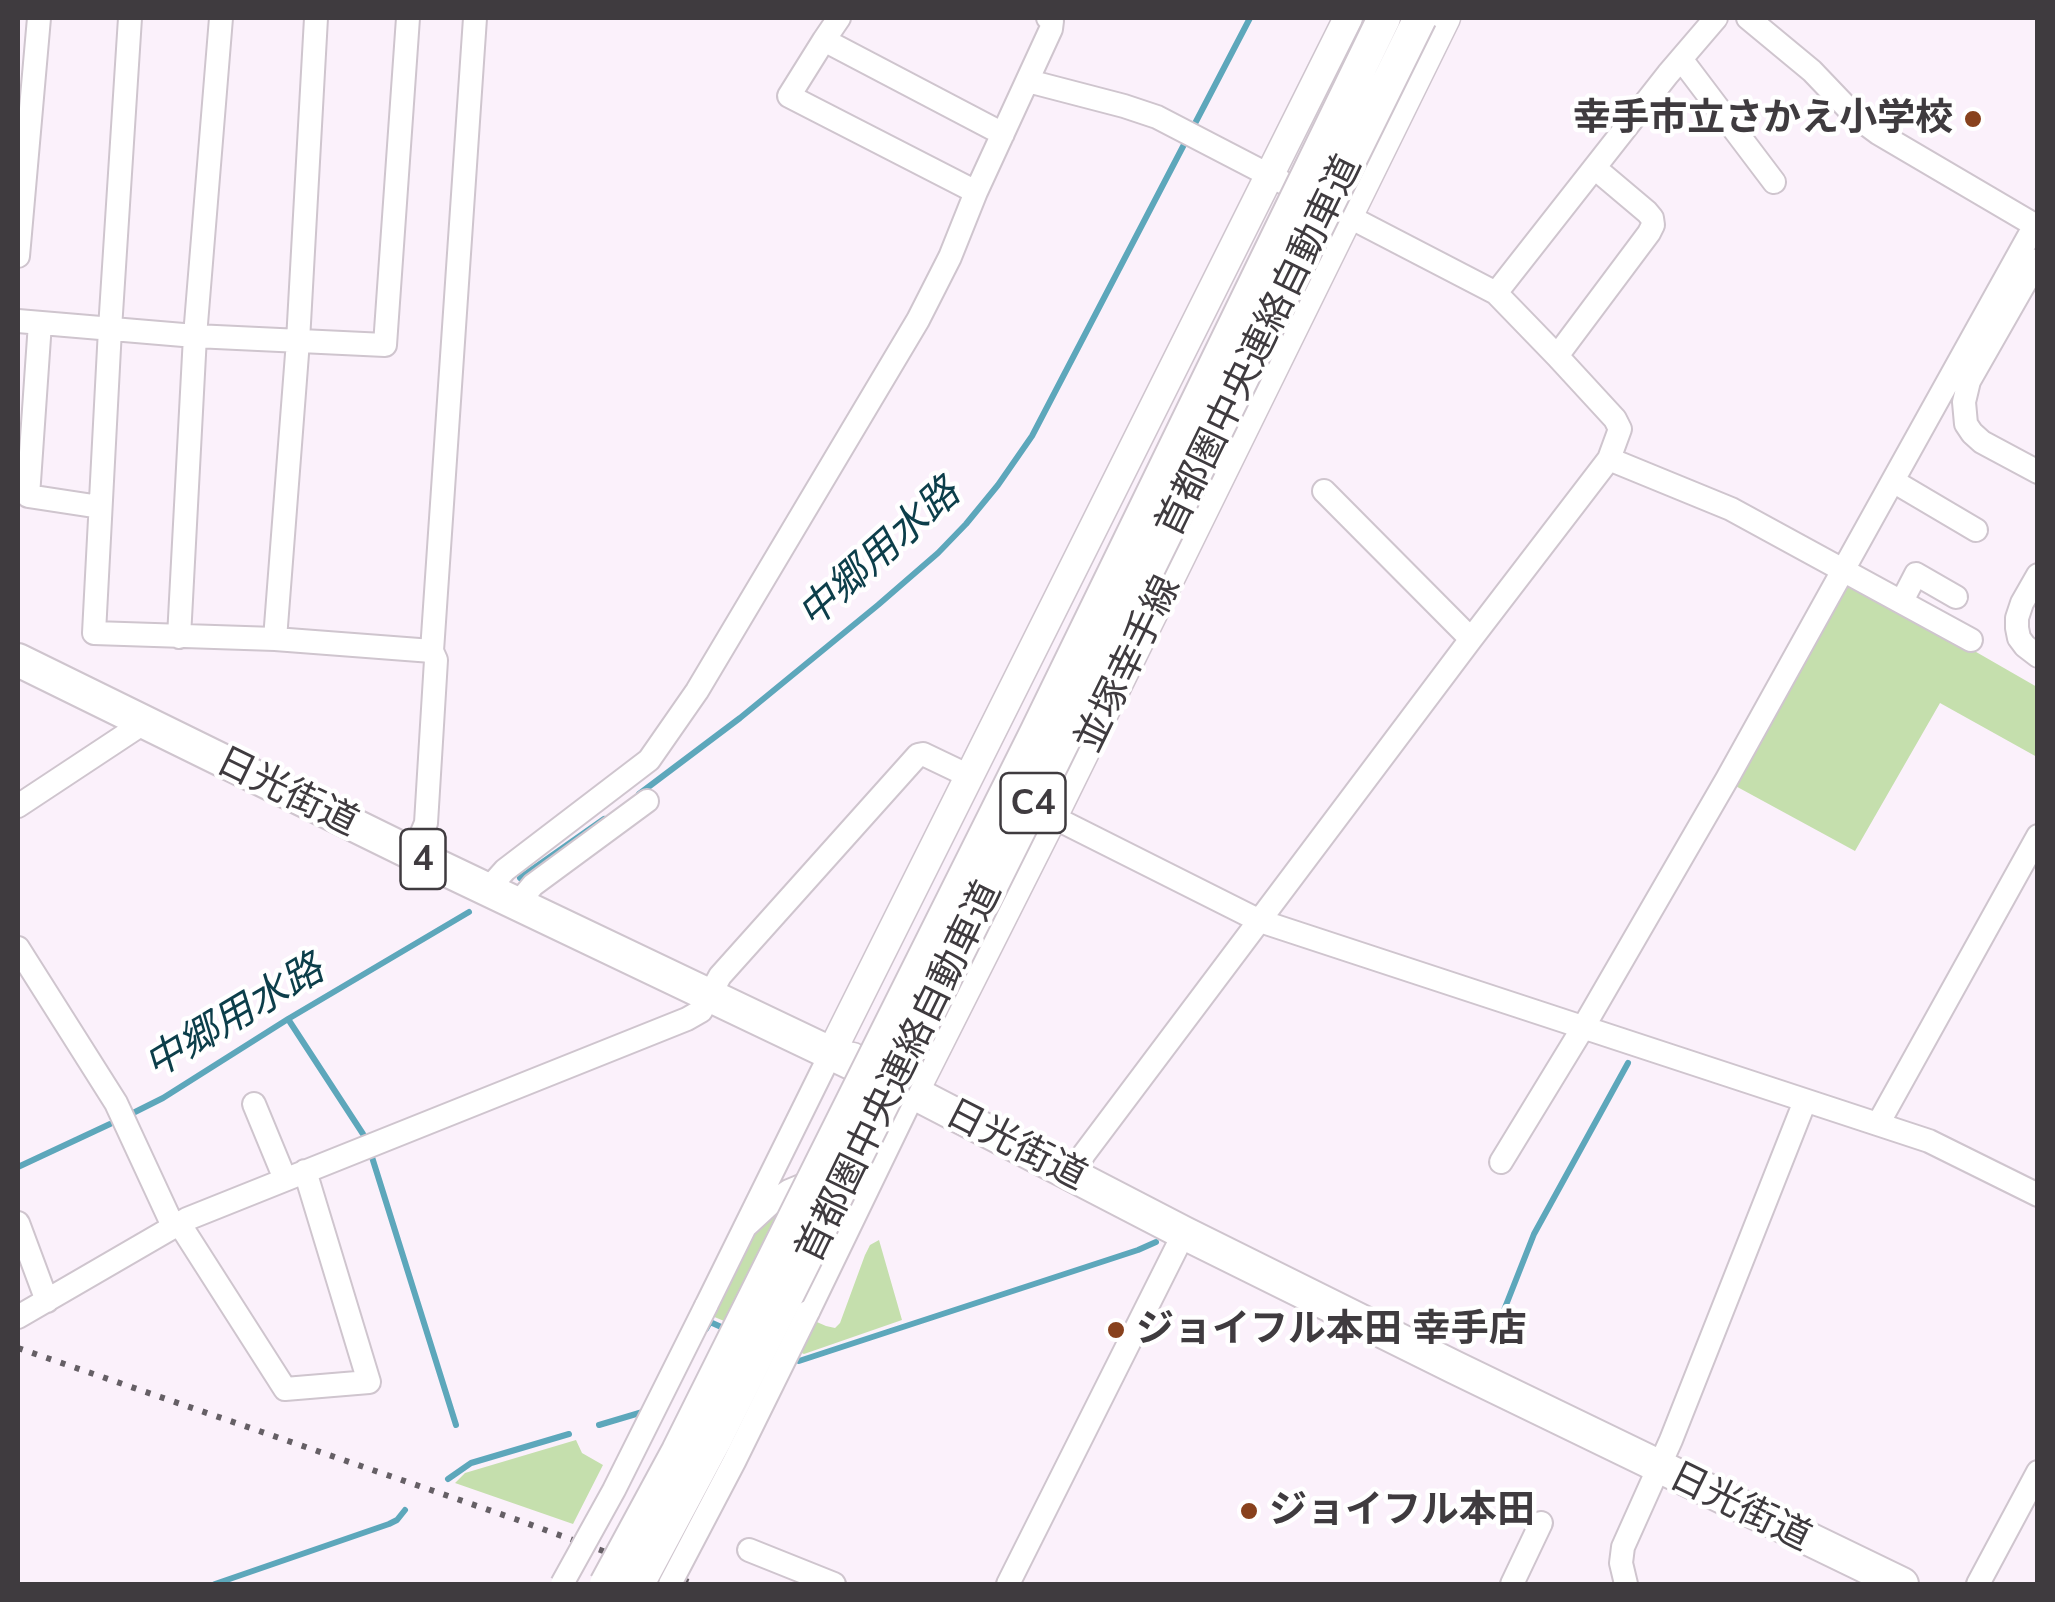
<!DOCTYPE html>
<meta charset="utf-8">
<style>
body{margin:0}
#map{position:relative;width:2055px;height:1602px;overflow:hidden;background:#fbf1fb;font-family:Mulish,sans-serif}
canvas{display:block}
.frame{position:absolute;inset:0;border:20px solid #3f3b3f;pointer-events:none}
</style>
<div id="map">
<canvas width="2055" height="1602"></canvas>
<div class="frame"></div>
</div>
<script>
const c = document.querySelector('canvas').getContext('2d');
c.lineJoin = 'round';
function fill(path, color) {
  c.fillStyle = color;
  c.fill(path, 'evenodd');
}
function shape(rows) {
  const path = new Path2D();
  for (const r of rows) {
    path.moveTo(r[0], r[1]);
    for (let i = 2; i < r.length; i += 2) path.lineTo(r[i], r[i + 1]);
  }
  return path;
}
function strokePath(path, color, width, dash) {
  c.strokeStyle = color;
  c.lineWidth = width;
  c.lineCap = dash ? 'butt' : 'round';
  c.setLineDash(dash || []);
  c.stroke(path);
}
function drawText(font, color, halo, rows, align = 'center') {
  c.font = font + ' Mulish,"Noto Sans JP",sans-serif';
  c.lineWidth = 9;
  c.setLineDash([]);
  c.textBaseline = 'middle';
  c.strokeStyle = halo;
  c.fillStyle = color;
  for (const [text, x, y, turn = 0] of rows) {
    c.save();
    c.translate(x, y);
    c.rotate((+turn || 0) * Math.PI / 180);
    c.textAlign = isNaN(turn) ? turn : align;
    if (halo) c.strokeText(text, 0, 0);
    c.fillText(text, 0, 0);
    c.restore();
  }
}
fill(shape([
 [1851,580,2037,687,2037,757,1940,703,1855,851,1730,783,1846,582],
 [790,1200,794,1312,826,1326,835,1328,840,1323,865,1255,870,1245,879,1240,902,1320,804,1354,712,1316,755,1233],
 [576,1440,582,1453,603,1465,573,1524,455,1483,465,1473]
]), '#c5dfad');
strokePath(shape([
 [639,794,740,718,878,605,938,553,966,524,998,485,1032,436,1250,18],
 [520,878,604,819],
 [288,1019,363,1134],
 [133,1113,163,1098,288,1019,469,912],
 [371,1154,456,1425],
 [18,1167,110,1124],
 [706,1329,710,1322,728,1330],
 [1493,1338,1534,1234,1628,1063],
 [790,1357,799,1361,1138,1250,1156,1242],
 [599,1425,646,1411],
 [448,1479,471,1463,569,1434],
 [215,1584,389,1524,397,1520,405,1510]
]), '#5da7bb', 6);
const minor = shape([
 [130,18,110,329,94,633,275,639,432,651],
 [1748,18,1812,71,1855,116,1878,133,2038,227],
 [824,40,839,18],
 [1681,59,1774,182],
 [1028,81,1124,106,1157,117,1496,293,1557,356,1615,419,1620,429,1609,459,1471,639,1084,1154,1073,1173],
 [976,192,789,96,824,40,1003,134],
 [18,256,39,18],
 [2038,260,1969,381,1964,402,1966,424,1972,433,1982,442,2038,472],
 [1496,293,1668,74,1716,18],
 [18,321,195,336,385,345,408,18],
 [40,323,28,496,100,507],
 [1557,356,1649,233,1653,225,1652,218,1647,212,1596,169],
 [1609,459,1731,509,1971,640],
 [1893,481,1976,530],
 [1324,491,1471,639],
 [2038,575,2022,603,2017,618,2017,628,2019,638,2025,646,2038,656],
 [1902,601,1916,574,1956,597],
 [179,637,195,336,221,18],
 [275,639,298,341,316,18],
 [18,806,145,722],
 [1053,817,1260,921,1929,1141,2038,1195],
 [413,854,426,823,436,660,432,651,475,18],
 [488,889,505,870,649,760,697,691,918,320,950,257,976,192,1051,29,1052,21,1048,18],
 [517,904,533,885,647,801],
 [18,948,116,1103,173,1226],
 [254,1104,285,1179],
 [1878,1124,2038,836],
 [1501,1162,1584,1026,1727,779,2035,225],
 [18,1223,47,1301],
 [179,1223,285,1389,369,1382,305,1171],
 [745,1227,771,1203,789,1191,818,1179],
 [706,1306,831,1053],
 [808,1312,914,1093,901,1094],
 [18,1317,187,1219,687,1019,701,1011,720,976,918,755,923,754,969,776],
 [749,1550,834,1584],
 [1008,1584,1184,1233],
 [1512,1584,1541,1523],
 [1626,1584,1621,1563,1623,1547,1671,1440,1805,1101],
 [1978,1584,2038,1472]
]);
const major = shape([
 [953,960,967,955,975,947,987,934,1015,892],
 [853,1057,831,1053,1348,18],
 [914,1093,1053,817,1446,18]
]);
const highway = shape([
 [18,660,413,854,914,1093,1184,1233,1454,1367,1902,1584]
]);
strokePath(minor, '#cfc5ce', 26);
strokePath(major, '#cfc5ce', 31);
strokePath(highway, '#cfc5ce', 36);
strokePath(minor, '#fff', 22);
strokePath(major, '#fff', 28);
strokePath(highway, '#fff', 32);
strokePath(shape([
 [18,1348,515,1519,694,1584]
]), '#655f65', 6, [5, 10]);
const minorBridge = shape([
 [562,1584,614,1490,706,1306],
 [670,1584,734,1462,808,1312]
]);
const highwayBridge = shape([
 [606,1584,678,1451,1036,733,1384,18],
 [638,1584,715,1440,1053,762,1420,18]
]);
strokePath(minorBridge, '#cfc5ce', 26, []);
strokePath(highwayBridge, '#cfc5ce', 36, []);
strokePath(minorBridge, '#fff', 22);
strokePath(highwayBridge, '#fff', 32);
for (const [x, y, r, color] of [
 [1973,119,10,"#88411d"],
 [1116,1330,10,"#88411d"],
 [1249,1511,10,"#88411d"]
]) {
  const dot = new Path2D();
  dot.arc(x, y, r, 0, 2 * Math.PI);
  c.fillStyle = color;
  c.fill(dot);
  strokePath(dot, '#fff', 4);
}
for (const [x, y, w] of [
 [1033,803,65],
 [423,859,45]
]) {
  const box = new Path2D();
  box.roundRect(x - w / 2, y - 30, w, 60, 8);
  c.fillStyle = '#fff';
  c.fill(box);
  strokePath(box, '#3f3b3f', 2.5);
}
drawText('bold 35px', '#3f3b3f', null, [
 ["C4",1033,803],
 ["4",423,859]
]);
drawText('bold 38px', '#3f3b3f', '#fff', [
 ["幸手市立さかえ小学校",1953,119,"right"],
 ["ジョイフル本田 幸手店",1136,1330],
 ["ジョイフル本田",1269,1511]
], 'left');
drawText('38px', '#3f3b3f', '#fff', [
 ["首都圏中央連絡自動車道",1259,346,-64],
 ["並塚幸手線",1128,664,-64],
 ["日光街道",287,792,26],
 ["首都圏中央連絡自動車道",899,1072,-64],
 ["日光街道",1016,1145,27],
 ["日光街道",1740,1507,26]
]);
drawText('italic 40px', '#0c3e4a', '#fff', [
 ["中郷用水路",879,554,-42],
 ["中郷用水路",234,1017,-31]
]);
</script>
